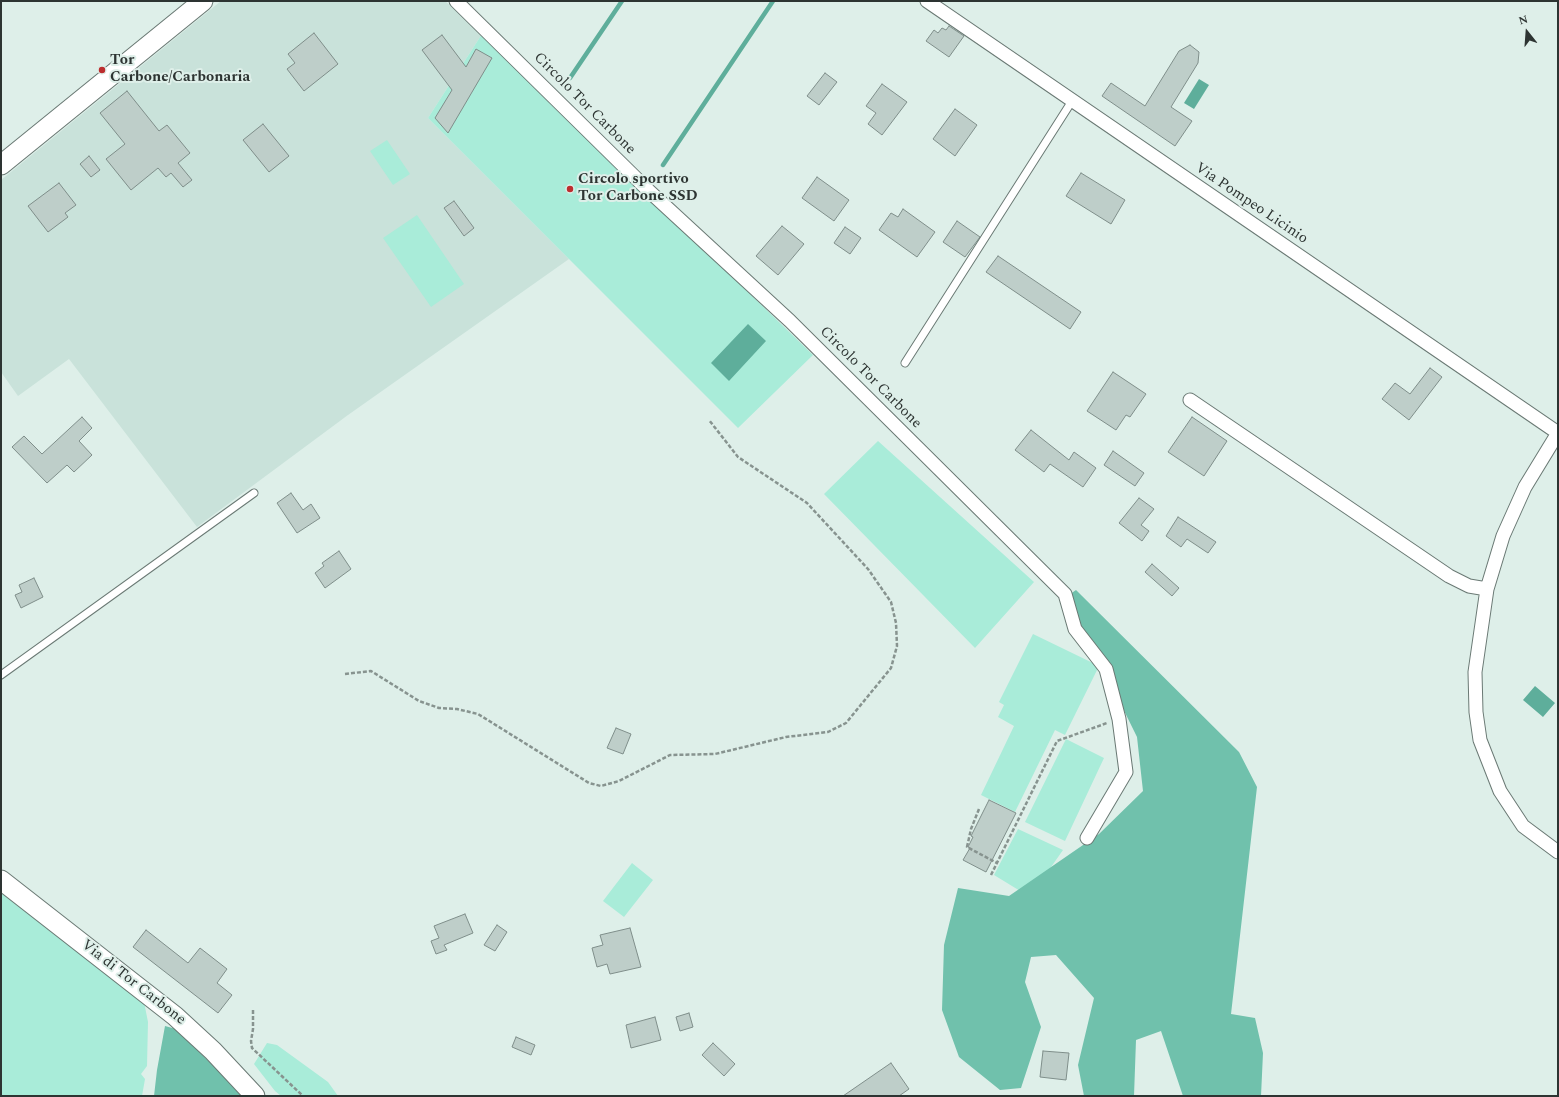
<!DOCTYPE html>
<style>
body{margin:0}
#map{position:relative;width:1559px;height:1097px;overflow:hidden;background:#deefe9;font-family:Spectral,serif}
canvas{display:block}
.frame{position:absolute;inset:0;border:2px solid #2d3432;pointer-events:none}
.north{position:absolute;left:1507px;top:12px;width:40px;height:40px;-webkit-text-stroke:3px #deefe9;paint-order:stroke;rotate:343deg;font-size:11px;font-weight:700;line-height:16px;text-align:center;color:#2d3432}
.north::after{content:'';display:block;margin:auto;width:14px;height:18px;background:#2d3432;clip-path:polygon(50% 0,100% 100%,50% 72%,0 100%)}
</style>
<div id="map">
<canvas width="1559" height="1097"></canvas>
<div class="frame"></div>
<div class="north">N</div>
</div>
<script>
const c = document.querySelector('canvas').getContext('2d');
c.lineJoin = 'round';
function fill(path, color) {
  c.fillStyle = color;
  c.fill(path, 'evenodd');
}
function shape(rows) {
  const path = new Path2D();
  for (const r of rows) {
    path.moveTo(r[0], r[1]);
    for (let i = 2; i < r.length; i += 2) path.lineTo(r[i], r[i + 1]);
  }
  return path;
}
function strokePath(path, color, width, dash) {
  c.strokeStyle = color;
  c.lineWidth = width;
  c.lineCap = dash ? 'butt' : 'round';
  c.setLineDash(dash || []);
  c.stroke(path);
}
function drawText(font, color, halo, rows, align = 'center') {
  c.font = font + ' Spectral,serif';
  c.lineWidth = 4;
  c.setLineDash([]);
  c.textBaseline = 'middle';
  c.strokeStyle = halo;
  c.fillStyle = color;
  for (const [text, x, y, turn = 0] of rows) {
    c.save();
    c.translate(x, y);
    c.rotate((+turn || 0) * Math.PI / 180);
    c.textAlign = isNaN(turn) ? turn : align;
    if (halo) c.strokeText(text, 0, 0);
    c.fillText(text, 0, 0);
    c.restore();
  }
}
fill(shape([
 [221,1,445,1,482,34,428,118,569,259,348,415,197,527,69,359,18,396,1,372,1,180]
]), '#c9e2da');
fill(shape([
 [482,34,813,355,738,428,428,118],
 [387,140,410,174,393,185,370,151],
 [417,215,464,284,431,307,383,238],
 [878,441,1034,582,975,648,824,494],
 [1033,634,1099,666,1065,735,1055,730,1015,812,981,795,1014,726,998,717,1004,705,999,702],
 [1066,739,1104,758,1065,841,1025,822],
 [1018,829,1063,850,1030,897,994,875],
 [632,863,653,880,624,917,603,901],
 [1,893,144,1002,148,1022,147,1066,141,1074,145,1079,142,1096,1,1096],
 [267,1043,277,1045,328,1082,338,1096,281,1096,275,1091,254,1064]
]), '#a9ecd9');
fill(shape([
 [1076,590,1239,752,1257,787,1231,1014,1255,1018,1263,1053,1261,1096,1183,1096,1161,1031,1136,1040,1134,1096,1084,1096,1078,1065,1094,998,1056,955,1031,957,1025,982,1041,1027,1021,1088,1000,1090,959,1057,942,1010,944,945,958,888,1009,896,1099,834,1143,791,1137,737,1104,670,1063,599],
 [165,1026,176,1029,244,1096,154,1096,157,1070]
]), '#70c1ac');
fill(shape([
 [1199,79,1209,85,1194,109,1184,103],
 [748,324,766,341,729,381,711,363],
 [1535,686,1555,703,1543,717,1523,700]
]), '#5eae9b');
strokePath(shape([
 [570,78,622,1],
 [663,165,773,1]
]), '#5eae9b', 4.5);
const building = shape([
 [949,26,964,36,949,57,926,41,934,30,938,33,942,28,946,30,949,26],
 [314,33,338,64,304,91,287,69,295,63,288,54,314,33],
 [442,35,466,67,476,49,492,58,448,133,435,118,452,90,422,50,442,35],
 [1190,45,1199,52,1198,63,1171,107,1192,121,1175,146,1102,96,1111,83,1145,106,1179,51,1190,45],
 [825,73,837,82,819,105,807,96,825,73],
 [882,84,907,102,882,135,868,124,876,113,866,106,882,84],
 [127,91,159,131,167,125,190,153,178,163,192,180,183,187,171,173,166,177,158,168,131,190,106,159,125,144,100,113,127,91],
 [955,109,977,125,955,156,933,139,955,109],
 [263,124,289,156,269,172,243,140,263,124],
 [89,156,100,170,91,177,80,164,89,156],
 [1081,173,1125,200,1111,224,1066,196,1081,173],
 [817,177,849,200,834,221,802,198,817,177],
 [59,183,76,205,65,213,68,217,48,232,28,206,59,183],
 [454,201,474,228,464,236,444,208,454,201],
 [903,209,935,232,917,257,879,230,891,213,898,217,903,209],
 [957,221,980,237,965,257,943,242,957,221],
 [782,226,804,244,778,275,756,256,782,226],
 [845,227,861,238,850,254,834,243,845,227],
 [998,256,1081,312,1070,329,986,272,998,256],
 [1430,368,1442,377,1409,420,1382,399,1395,383,1410,394,1430,368],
 [1113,372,1146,394,1130,417,1126,415,1116,430,1087,411,1113,372],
 [82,417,92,428,79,441,92,455,74,472,67,465,47,483,12,447,24,436,42,454,82,417],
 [1192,417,1227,441,1204,476,1168,452,1192,417],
 [1031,430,1069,460,1074,452,1096,468,1083,487,1050,464,1044,472,1015,450,1031,430],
 [1113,451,1144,473,1135,486,1104,465,1113,451],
 [291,493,303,510,311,504,320,518,297,533,277,503,291,493],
 [1139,498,1154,509,1141,525,1149,531,1142,541,1119,523,1139,498],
 [1178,517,1216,542,1208,553,1187,539,1181,547,1166,536,1178,517],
 [339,551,351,569,325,588,315,573,324,566,322,563,339,551],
 [1152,564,1179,588,1172,596,1145,572,1152,564],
 [34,578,43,597,21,608,15,595,22,592,19,585,34,578],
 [616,728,631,734,623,754,607,748,616,728],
 [989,800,1016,813,986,872,963,860,970,848,968,847,973,837,971,836,989,800],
 [465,914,473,933,444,945,447,950,436,954,431,941,439,938,434,926,465,914],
 [497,925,507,932,495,951,484,945,497,925],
 [630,928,641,967,610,974,607,964,597,967,592,948,603,945,600,935,630,928],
 [146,930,188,963,200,948,227,969,217,983,232,995,218,1013,133,947,146,930],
 [689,1013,693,1027,680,1031,676,1017,689,1013],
 [655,1017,661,1040,631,1048,626,1025,655,1017],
 [516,1037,535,1045,531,1055,512,1047,516,1037],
 [713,1043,735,1064,724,1076,702,1055,713,1043],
 [1043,1051,1069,1053,1066,1080,1040,1077,1043,1051],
 [891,1063,909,1089,899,1096,843,1096,891,1063]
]);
fill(building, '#becec9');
strokePath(building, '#7f8e8a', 1);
const lane = shape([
 [905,363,1072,101],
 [1,675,254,493]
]);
const street = shape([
 [456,1,649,191,790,321,1065,594,1075,629,1106,669,1119,719,1126,772,1087,838],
 [927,1,1558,433],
 [1190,400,1449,576,1469,586,1487,589],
 [1558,433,1525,487,1503,536,1487,589,1475,672,1476,712,1480,740,1500,791,1523,826,1558,852]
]);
const secondary = shape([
 [1,165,203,1],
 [1,880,175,1016,213,1051,255,1096]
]);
strokePath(lane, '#6a7974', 9);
strokePath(street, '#6a7974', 15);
strokePath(secondary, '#6a7974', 21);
strokePath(shape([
 [345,674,371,671,419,701,439,708,457,709,478,714,589,783,601,786,619,781,670,755,715,754,786,737,828,732,846,723,891,668,897,646,896,623,891,602,868,569,807,503,738,457,709,420],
 [979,809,971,829,967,847,997,863],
 [991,875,1057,741,1107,723],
 [253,1010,253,1029,251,1041,252,1048,303,1096]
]), '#87938f', 2.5, [4, 2]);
strokePath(lane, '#fff', 7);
strokePath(street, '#fff', 13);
strokePath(secondary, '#fff', 19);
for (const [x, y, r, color] of [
 [102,70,4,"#bc2d2e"],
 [570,189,4,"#bc2d2e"]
]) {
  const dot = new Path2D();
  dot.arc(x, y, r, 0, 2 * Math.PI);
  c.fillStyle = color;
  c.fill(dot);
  strokePath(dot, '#deefe9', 1.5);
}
drawText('bold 15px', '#2d3432', '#deefe9', [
 ["Tor",110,61],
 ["Carbone/Carbonaria",110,78],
 ["Circolo sportivo",578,180],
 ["Tor Carbone SSD",578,197]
], 'left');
drawText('15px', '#2d3432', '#deefe9', [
 ["Circolo Tor Carbone",584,104,45],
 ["Via Pompeo Licinio",1251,204,34],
 ["Circolo Tor Carbone",870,378,45],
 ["Via di Tor Carbone",133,983,38]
]);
</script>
